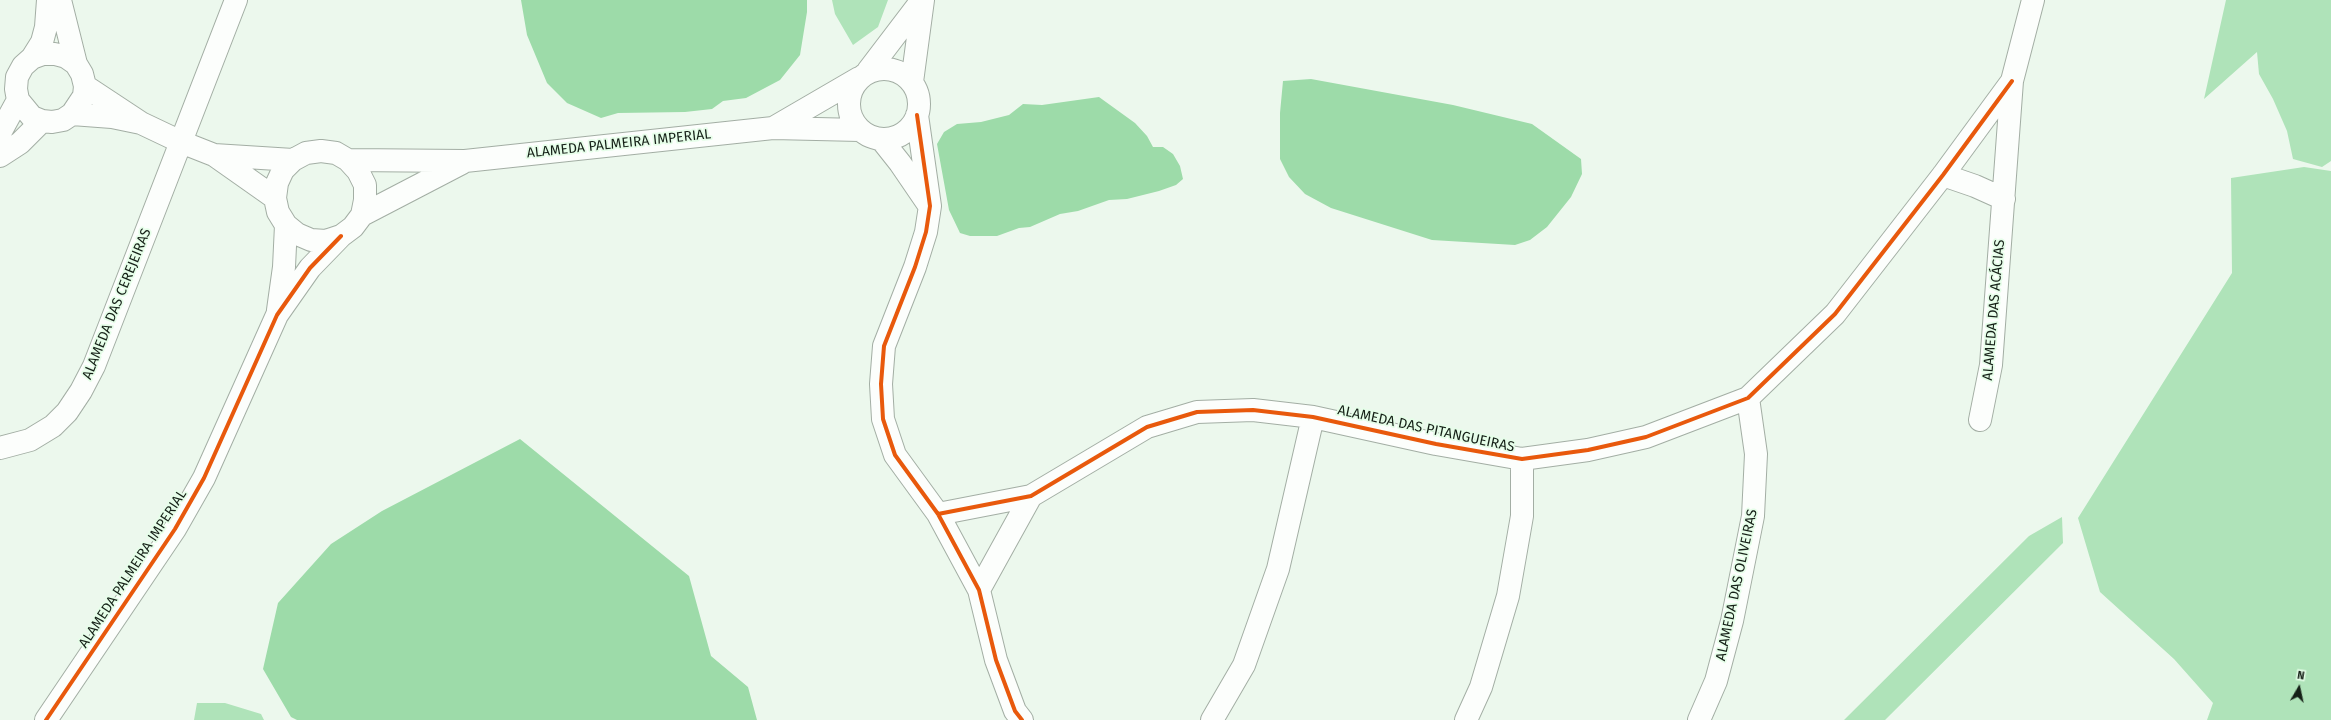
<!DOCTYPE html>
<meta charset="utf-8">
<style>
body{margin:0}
#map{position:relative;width:2331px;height:720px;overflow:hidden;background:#ecf8ed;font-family:"Fira Sans",sans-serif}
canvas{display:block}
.north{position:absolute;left:2279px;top:668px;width:40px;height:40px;-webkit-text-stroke:3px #e6fee9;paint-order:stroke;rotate:9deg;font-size:11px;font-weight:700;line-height:16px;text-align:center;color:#152017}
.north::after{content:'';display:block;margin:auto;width:14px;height:18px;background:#152017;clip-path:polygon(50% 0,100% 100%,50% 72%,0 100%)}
</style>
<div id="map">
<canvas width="2331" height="720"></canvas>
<div class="north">N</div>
</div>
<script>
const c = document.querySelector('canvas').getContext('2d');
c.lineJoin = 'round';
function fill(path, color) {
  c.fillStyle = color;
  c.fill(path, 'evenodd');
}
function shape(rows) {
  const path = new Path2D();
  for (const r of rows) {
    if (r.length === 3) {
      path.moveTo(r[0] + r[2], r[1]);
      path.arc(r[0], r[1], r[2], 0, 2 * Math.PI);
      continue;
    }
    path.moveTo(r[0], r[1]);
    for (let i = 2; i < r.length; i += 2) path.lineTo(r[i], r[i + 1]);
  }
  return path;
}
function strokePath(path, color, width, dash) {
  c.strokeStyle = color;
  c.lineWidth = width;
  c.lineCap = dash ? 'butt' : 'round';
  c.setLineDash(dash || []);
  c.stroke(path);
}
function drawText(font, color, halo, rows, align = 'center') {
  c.font = font + ' "Fira Sans",sans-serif';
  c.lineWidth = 3.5;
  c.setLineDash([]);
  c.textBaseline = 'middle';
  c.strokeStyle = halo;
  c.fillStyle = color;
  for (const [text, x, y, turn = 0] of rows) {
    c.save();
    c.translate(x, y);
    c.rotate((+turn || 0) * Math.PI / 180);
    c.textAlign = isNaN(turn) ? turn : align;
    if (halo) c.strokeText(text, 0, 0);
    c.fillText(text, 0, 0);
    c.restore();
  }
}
fill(shape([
 [832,0,888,0,878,27,853,45,835,14],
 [2226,0,2331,0,2331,161,2322,167,2293,159,2287,131,2273,99,2259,74,2257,52,2204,99],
 [2304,167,2331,171,2331,720,2207,720,2213,703,2174,659,2100,592,2078,518,2232,273,2231,178],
 [2062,517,2063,543,1885,720,1844,720,2029,536],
 [197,703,225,703,261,714,264,720,194,720]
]), '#afe3b9');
fill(shape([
 [521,0,807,0,807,12,800,55,780,80,746,98,723,101,712,109,685,112,618,113,601,118,567,103,547,83,527,35],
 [1311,79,1453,105,1532,124,1581,159,1582,174,1571,197,1547,227,1530,240,1515,245,1432,240,1331,208,1305,194,1289,177,1280,159,1280,113,1283,81],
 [1099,97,1135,123,1147,136,1153,147,1163,147,1173,154,1180,166,1183,179,1176,185,1159,191,1127,199,1109,200,1078,211,1060,214,1030,227,1019,228,997,236,970,236,960,233,949,210,937,144,944,132,957,124,981,122,1009,115,1023,104,1042,105],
 [520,439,689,576,711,656,748,687,757,720,297,720,291,717,263,669,278,603,331,544,382,511]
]), '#9ddba9');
const minor = shape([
 [60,0,76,64],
 [32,58,42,42,46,27,48,0],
 [884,104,35],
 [868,71,922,0],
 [912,82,923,0],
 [85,86,141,123,181,142,214,155,275,198],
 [72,114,84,96,85,86,82,74,76,64,66,57,55,54,43,54,32,58,23,66,17,77,16,89,18,100,32,117,42,121,52,122,63,120,72,114,112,117,141,123],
 [917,115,930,206,926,232,915,267,884,346,881,384,883,419,895,455,938,514,979,590,996,660,1015,711,1022,720],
 [773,128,859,78],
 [0,133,18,100],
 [881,139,900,163,928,204],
 [214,155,293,160,306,153,321,151,336,153,348,160,358,171,365,185,365,200,362,215,353,227,341,236,326,241,311,240,297,234,286,225,278,212,275,198,277,183,283,170,293,160],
 [0,156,20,143,42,121],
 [348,160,465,161,773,128,860,130],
 [1943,175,1975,186,2004,199],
 [362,215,462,163],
 [278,310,284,267,286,225],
 [1980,420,1991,365,2012,81,2033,0],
 [0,448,30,440,53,426,67,412,81,391,94,366,236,0],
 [938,514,1031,496,1147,427,1197,412,1253,410,1313,417,1436,444,1522,459,1588,450,1646,437,1748,398,1835,314,1943,175,2012,81],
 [979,590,1031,496],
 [46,720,175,529,204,478,277,315,310,268,341,236],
 [1212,720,1244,665,1278,569,1313,417],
 [1466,720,1481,687,1508,596,1522,516,1522,459],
 [1699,720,1716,681,1732,621,1753,516,1756,454,1748,398]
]);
strokePath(minor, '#a3aea4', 24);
strokePath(minor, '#fcfefc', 22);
strokePath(shape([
 [917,115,930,206,926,232,915,267,884,346,881,384,883,419,895,455,938,514,979,590,996,660,1015,711,1022,720],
 [938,514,1031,496,1147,427,1197,412,1253,410,1313,417,1436,444,1522,459,1588,450,1646,437,1748,398,1835,314,1943,175,2012,81],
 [46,720,175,529,204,478,277,315,310,268,341,236]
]), '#e8590c', 4);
drawText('14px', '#152017', '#e6fee9', [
 ["ALAMEDA PALMEIRA IMPERIAL",619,144,-6],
 ["ALAMEDA DAS CEREJEIRAS",117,304,-68],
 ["ALAMEDA DAS ACÁCIAS",1994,310,-85],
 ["ALAMEDA DAS PITANGUEIRAS",1426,429,12],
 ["ALAMEDA PALMEIRA IMPERIAL",133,569,-57],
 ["ALAMEDA DAS OLIVEIRAS",1737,585,-78]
]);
</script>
